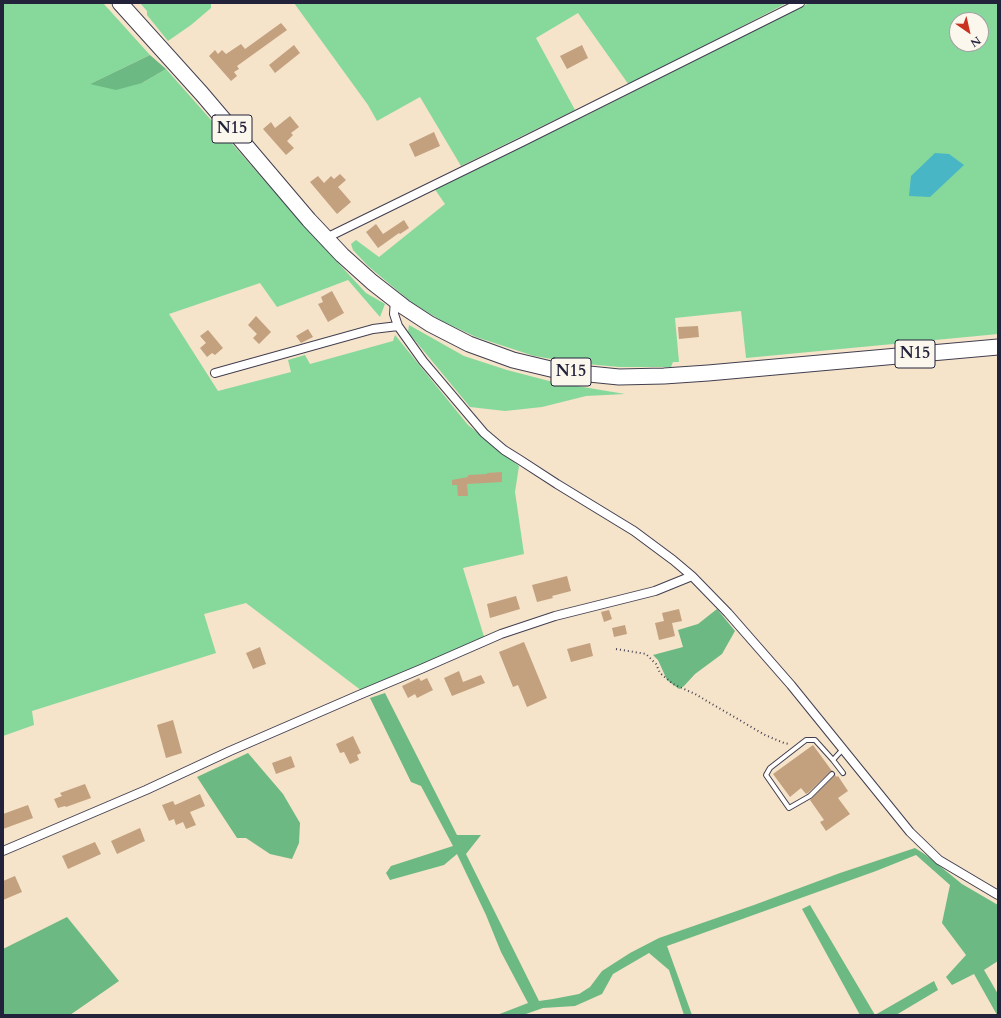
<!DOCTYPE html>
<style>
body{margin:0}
#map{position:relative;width:1001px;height:1018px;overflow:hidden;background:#f5e3ca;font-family:Cardo,serif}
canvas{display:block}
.frame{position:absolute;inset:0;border:4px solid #22223b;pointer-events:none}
.north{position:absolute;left:949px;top:12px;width:40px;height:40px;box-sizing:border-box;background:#fbf7ec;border:1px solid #a4a2a5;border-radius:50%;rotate:146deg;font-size:11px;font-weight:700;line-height:16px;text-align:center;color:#22223b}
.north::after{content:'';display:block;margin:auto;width:14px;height:18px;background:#c8321e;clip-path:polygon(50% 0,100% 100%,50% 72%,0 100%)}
</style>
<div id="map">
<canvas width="1001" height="1018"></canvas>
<div class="frame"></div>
<div class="north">N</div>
</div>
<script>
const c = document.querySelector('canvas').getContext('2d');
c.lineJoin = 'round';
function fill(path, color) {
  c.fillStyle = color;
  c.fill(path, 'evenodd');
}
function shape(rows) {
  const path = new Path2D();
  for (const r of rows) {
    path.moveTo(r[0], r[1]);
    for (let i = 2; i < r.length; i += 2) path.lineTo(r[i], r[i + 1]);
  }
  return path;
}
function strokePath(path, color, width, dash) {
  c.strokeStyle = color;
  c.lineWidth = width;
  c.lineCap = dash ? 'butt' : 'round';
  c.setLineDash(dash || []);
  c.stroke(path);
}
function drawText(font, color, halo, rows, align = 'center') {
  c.font = font + ' Cardo,serif';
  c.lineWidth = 3;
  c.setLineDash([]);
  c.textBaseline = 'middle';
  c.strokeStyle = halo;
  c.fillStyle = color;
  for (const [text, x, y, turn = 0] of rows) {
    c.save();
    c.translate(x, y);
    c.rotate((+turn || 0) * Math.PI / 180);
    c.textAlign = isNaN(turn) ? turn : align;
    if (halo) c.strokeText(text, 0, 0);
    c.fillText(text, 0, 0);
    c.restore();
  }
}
fill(shape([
 [3,3,103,3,150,55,90,84,142,83,166,69,288,207,340,265,366,293,385,304,380,317,348,280,277,307,260,283,169,314,218,391,291,372,288,360,305,355,310,364,393,341,395,335,468,425,519,466,515,492,524,554,463,568,485,640,362,691,246,603,204,614,216,653,32,711,34,725,3,736],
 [140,3,211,3,211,8,191,25,168,41,147,15,147,11],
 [294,3,787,3,629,85,578,13,536,38,575,110,461,166,420,97,377,121,368,105],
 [809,3,998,3,998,334,746,358,741,311,675,318,679,362,673,362,671,367,619,367,576,363,534,356,476,337,440,320,411,302,368,266,353,250,351,244,356,240,379,257,445,204,434,188,591,113],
 [957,20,981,20,981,44,957,44],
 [409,325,464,356,507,370,553,382,625,394,586,396,542,407,505,411,470,407,408,332]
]), '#86d99b');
fill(shape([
 [150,55,166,69,142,83,116,90,90,84],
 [717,609,735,631,722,654,695,674,684,686,679,689,667,680,658,660,653,655,683,647,678,630,698,624],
 [385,693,457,835,481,835,466,854,539,1001,553,999,579,994,590,987,602,971,630,953,659,938,754,905,840,873,915,848,926,855,962,884,998,905,998,961,984,970,998,994,998,1015,997,1015,974,974,952,985,946,977,966,955,942,923,950,885,916,855,876,871,667,946,692,1015,684,1015,669,970,649,953,613,974,602,994,575,1006,543,1008,523,1015,497,1015,528,1003,501,952,486,915,457,854,444,865,390,880,386,873,391,866,453,846,421,786,411,782,370,698],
 [248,753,283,794,300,823,299,843,292,859,270,854,246,838,237,838,197,777],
 [810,905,875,1015,860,1015,802,909],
 [67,917,119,981,70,1015,3,1015,3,949],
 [934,981,938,990,896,1015,875,1015]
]), '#6cb983');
fill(shape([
 [935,153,949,154,964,165,930,197,909,196,911,176]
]), '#49b6c5');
fill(shape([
 [281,23,287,30,237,66,239,69,234,72,237,76,231,81,209,56,215,50,218,54,222,50,226,54,241,44,245,49],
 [294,45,300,53,275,73,269,65],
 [582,45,588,58,567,69,560,56],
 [290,116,299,127,291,133,293,135,287,141,294,148,286,155,263,129,271,122,275,128],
 [434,132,440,146,415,157,409,144],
 [340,174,346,180,338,187,351,202,337,214,310,182,318,176,324,183,331,176,334,179],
 [404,220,409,228,400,234,399,233,378,248,366,232,376,224,383,234],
 [332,291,344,313,328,322,318,304,323,302,321,297],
 [256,316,271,332,259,344,253,338,257,334,248,325],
 [698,326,699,337,679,339,678,327],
 [308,329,313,337,301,343,296,336],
 [208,330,223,348,215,355,212,353,207,357,200,348,206,343,200,336],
 [502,472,502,482,467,484,468,496,458,496,457,485,452,485,452,480,468,477,468,475,487,474,487,473],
 [567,576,571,591,552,596,553,598,537,602,532,585],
 [516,596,520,609,490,618,487,604],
 [679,609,682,621,672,623,675,636,659,640,655,623,664,621,662,613],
 [609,610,612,619,604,622,601,612],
 [625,625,627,634,614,637,612,628],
 [524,642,547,698,527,707,518,685,513,687,499,652],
 [590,643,593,656,571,662,567,649],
 [260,647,266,664,253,669,246,653],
 [459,671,463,682,481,675,485,683,452,696,444,678],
 [419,678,421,681,427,678,433,690,417,698,415,694,408,698,402,686],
 [173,720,182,753,166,758,157,725],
 [353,736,361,753,357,755,359,760,350,764,344,752,340,753,336,744],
 [813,745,832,771,830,772,808,793,806,794,801,788,790,797,773,774],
 [291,756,295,767,276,774,272,763],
 [835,775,837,777,838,776,848,791,838,798,850,814,826,831,820,822,824,820,810,800],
 [85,784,91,798,66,807,65,806,58,808,54,799,62,796,60,793],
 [200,794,205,806,190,812,196,825,186,829,183,822,176,825,174,819,169,821,162,805,173,801,175,805],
 [28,805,33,818,3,829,3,814],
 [140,828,145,841,117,854,111,841],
 [95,842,101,854,68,869,62,856],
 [15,876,22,892,3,900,3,881]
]), '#c3a17f');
const lane = shape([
 [833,760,843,749],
 [832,774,810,796,789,808,766,775,770,768,806,740,815,740,833,760,843,773]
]);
const street = shape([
 [326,238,522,142,800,3],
 [395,300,394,314,398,326,423,361,484,433,504,450,520,460,557,484,634,531,673,560,692,576],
 [215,373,373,329,398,326],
 [3,851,146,790,230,751,359,695,421,669,501,634,555,616,655,591,692,576,728,613,791,685,910,832,939,860,998,895]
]);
const highway = shape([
 [120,3,202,94,309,220,342,255,372,282,404,307,430,324,469,344,513,360,559,371,619,377,664,376,708,373,998,347]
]);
strokePath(lane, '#423f50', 6);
strokePath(street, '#423f50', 10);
strokePath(highway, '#423f50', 17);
strokePath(shape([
 [616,649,646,654,656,664,660,673,673,684,695,694,765,735,784,743,789,744]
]), '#423f50', 2, [1, 3]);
strokePath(lane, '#fff', 4);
strokePath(street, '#fff', 8);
strokePath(highway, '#fff', 15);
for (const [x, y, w] of [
 [232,129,40],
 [915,354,40],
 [571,372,40]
]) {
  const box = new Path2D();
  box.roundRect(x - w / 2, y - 14, w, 28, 3);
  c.fillStyle = '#fbf7ec';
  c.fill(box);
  strokePath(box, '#22223b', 1);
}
drawText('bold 16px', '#22223b', null, [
 ["N15",232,129],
 ["N15",915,354],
 ["N15",571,372]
]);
</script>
